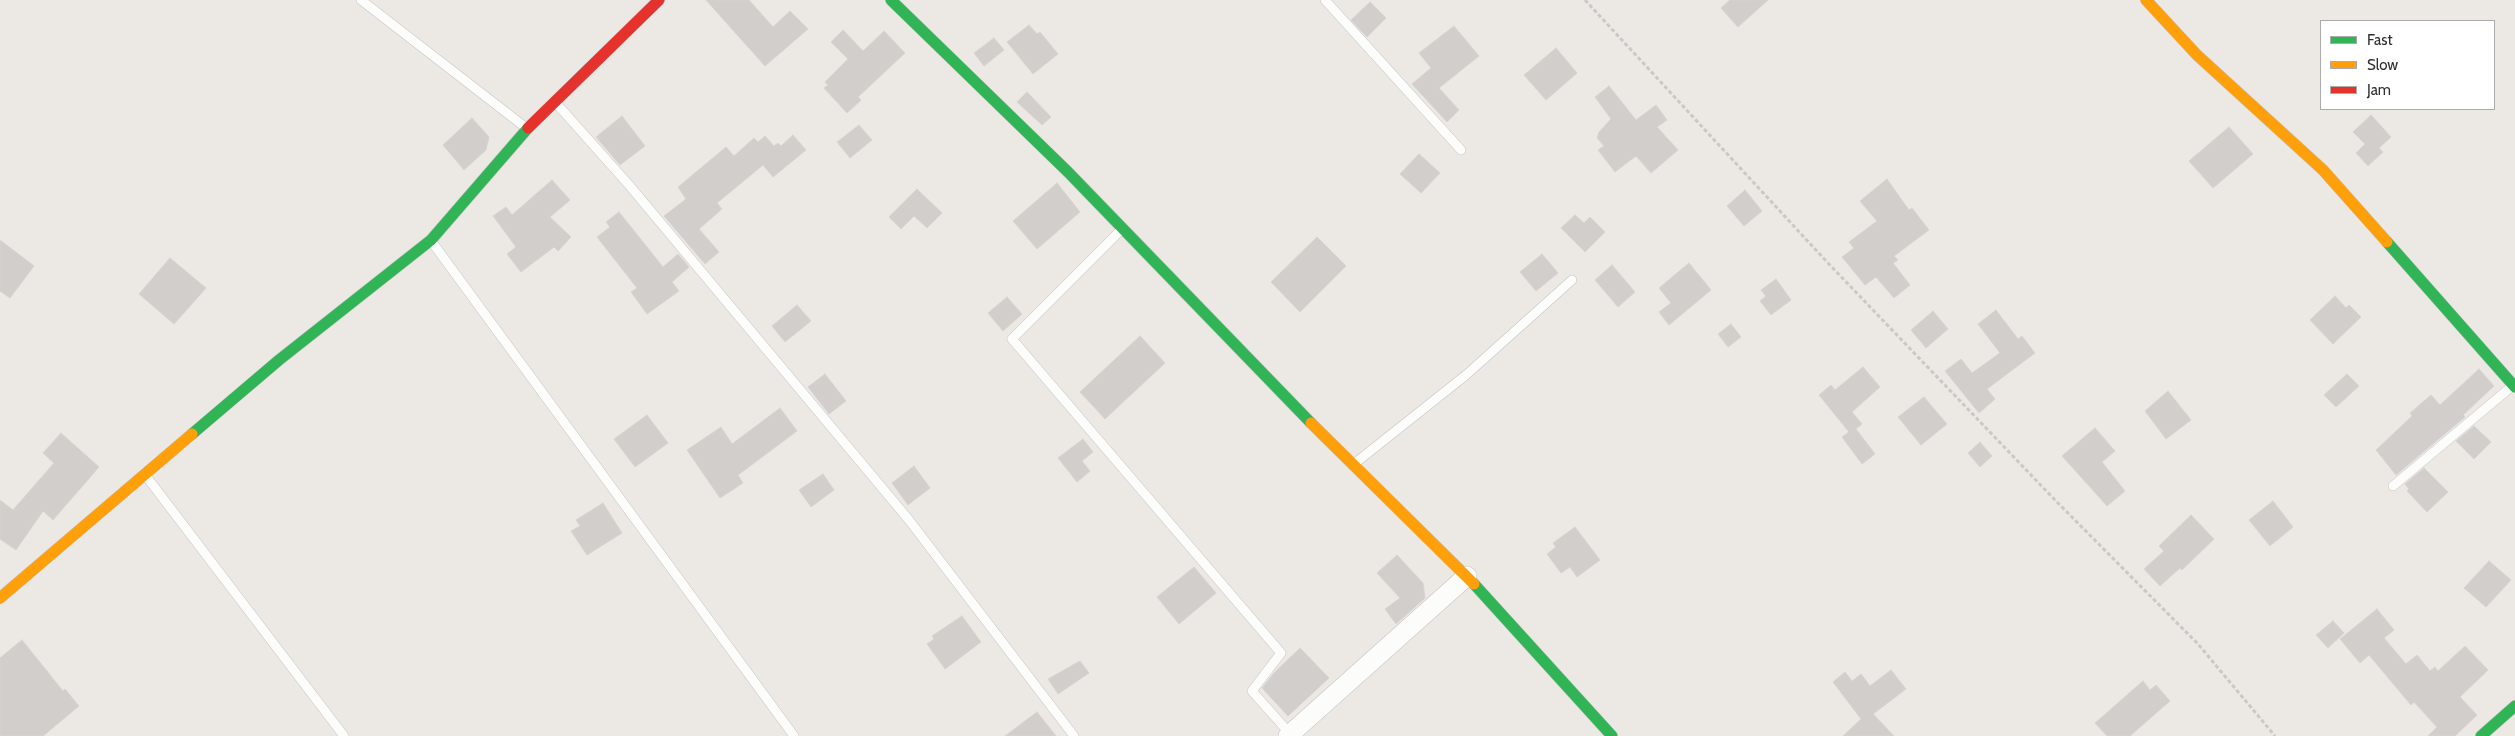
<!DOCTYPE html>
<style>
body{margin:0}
#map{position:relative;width:2515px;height:736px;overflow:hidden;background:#ece8e4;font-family:Cabin,sans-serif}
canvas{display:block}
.legend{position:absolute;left:2320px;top:20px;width:175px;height:90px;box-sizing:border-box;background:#fff;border:1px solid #ababab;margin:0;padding:6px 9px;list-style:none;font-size:15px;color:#2e2e2e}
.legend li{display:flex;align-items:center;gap:10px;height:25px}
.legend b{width:25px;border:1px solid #ababab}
</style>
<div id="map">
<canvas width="2515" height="736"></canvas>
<ul class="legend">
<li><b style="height:6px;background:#30b455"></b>Fast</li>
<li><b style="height:6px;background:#ff9f0a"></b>Slow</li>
<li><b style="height:6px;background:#e5322d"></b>Jam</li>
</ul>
</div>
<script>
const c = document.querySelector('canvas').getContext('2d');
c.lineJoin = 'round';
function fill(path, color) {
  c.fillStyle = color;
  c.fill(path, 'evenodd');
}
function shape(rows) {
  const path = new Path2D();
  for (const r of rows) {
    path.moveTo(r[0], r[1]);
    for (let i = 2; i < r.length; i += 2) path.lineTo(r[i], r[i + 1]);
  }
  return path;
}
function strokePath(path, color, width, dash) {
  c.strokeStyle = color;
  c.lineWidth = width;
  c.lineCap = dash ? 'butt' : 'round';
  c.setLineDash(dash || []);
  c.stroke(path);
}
const building = shape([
 [706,0,749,0,773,27,790,11,808,29,765,66,706,0],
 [1730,0,1768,0,1738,27,1721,8,1730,0],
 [1370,2,1386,18,1367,37,1351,20,1370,2],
 [1029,25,1037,34,1040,32,1058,54,1033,74,1007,42,1029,25],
 [1454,26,1479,56,1439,88,1459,110,1447,122,1412,84,1431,68,1419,53,1454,26],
 [843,30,863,51,884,31,905,53,858,97,861,100,847,113,824,88,828,85,825,82,848,59,831,42,843,30],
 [994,38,1004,50,984,66,974,53,994,38],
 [1556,48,1577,73,1546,100,1524,75,1556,48],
 [1609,86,1636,120,1656,105,1667,120,1657,127,1678,150,1651,173,1636,156,1615,172,1598,150,1604,146,1597,138,1599,132,1611,119,1595,97,1609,86],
 [1027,92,1051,117,1042,125,1017,102,1027,92],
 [2371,115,2391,137,2379,148,2383,152,2368,166,2356,153,2365,144,2353,132,2371,115],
 [622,116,645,146,620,165,596,137,622,116],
 [472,118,489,137,486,150,464,170,443,145,472,118],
 [859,125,872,140,850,158,837,142,859,125],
 [2229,127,2253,154,2213,188,2189,161,2229,127],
 [793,135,806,150,773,177,763,165,717,203,722,209,699,229,719,252,705,264,664,216,686,199,678,187,726,147,734,156,754,138,758,142,765,136,774,146,778,143,781,146,793,135],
 [1419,154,1440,173,1421,193,1400,174,1419,154],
 [1887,179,1909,210,1912,208,1929,230,1894,256,1898,260,1893,263,1910,285,1894,298,1876,277,1865,285,1842,257,1854,248,1849,242,1877,221,1860,201,1887,179],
 [552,180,570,200,550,217,571,237,558,251,554,247,521,272,507,254,516,247,493,216,506,207,512,215,552,180],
 [1057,183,1080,212,1037,249,1013,221,1057,183],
 [917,189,942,213,927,228,914,216,901,229,889,217,917,189],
 [1745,190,1762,211,1744,226,1727,206,1745,190],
 [619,212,663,267,678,254,689,267,672,282,679,291,647,314,631,292,637,288,597,237,610,227,606,222,619,212],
 [1575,215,1584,223,1590,217,1605,232,1585,252,1561,228,1575,215],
 [1317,237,1346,266,1300,312,1271,282,1317,237],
 [0,240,34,266,10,298,0,291,0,240],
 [1542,254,1558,273,1536,291,1520,272,1542,254],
 [170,258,206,288,174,324,139,294,170,258],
 [1689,263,1711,290,1669,325,1659,312,1671,303,1659,288,1689,263],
 [1612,265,1635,292,1618,307,1595,280,1612,265],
 [1776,279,1791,300,1771,315,1760,301,1766,296,1761,290,1776,279],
 [2335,296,2346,308,2349,305,2361,317,2333,344,2310,320,2335,296],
 [1007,297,1022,314,1003,331,988,313,1007,297],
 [797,305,811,321,785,342,772,326,797,305],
 [1996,310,2018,339,2022,336,2035,353,1987,389,1995,399,1979,413,1945,371,1961,359,1972,373,2000,353,1978,324,1996,310],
 [1933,311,1948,329,1926,348,1911,330,1933,311],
 [1731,324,1741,337,1728,347,1718,334,1731,324],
 [1140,336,1165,363,1105,419,1080,392,1140,336],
 [1863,367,1880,387,1852,412,1862,424,1856,429,1875,454,1862,464,1842,437,1849,432,1819,395,1831,385,1835,390,1863,367],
 [2479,369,2494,386,2463,415,2465,417,2396,475,2376,450,2412,416,2410,413,2431,395,2440,405,2479,369],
 [825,374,846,401,829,414,808,387,825,374],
 [2347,374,2359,386,2336,407,2324,395,2347,374],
 [2168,391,2191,420,2166,439,2145,411,2168,391],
 [1924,397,1947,424,1921,445,1898,417,1924,397],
 [780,408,797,431,738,475,743,483,720,498,687,450,721,427,732,444,780,408],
 [647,415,668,443,635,467,614,439,647,415],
 [2474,426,2491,442,2474,459,2456,441,2474,426],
 [2095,428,2115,451,2102,462,2125,491,2107,506,2062,456,2095,428],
 [61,433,99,467,53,520,43,511,16,550,0,539,0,500,13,510,54,463,43,453,61,433],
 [1083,439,1093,452,1082,461,1090,471,1077,482,1058,458,1083,439],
 [1980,442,1992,456,1980,467,1968,453,1980,442],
 [914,466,930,488,908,505,892,483,914,466],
 [2424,468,2448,492,2427,512,2407,491,2409,489,2405,484,2424,468],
 [823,474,834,490,811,507,799,490,823,474],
 [2273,501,2293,527,2270,546,2249,520,2273,501],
 [603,503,622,533,587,555,571,531,580,526,576,520,603,503],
 [2191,515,2214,539,2182,570,2180,568,2160,586,2144,569,2164,551,2159,546,2191,515],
 [1575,527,1600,560,1577,577,1570,567,1561,573,1547,554,1556,547,1553,543,1575,527],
 [1397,555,1423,583,1425,598,1396,624,1385,609,1400,598,1377,573,1397,555],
 [2489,561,2511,580,2486,607,2464,588,2489,561],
 [1194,567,1216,593,1179,624,1157,597,1194,567],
 [2377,609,2394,630,2384,638,2406,664,2417,655,2430,671,2435,667,2438,671,2465,646,2488,670,2460,697,2477,715,2455,736,2428,736,2437,727,2414,702,2411,705,2369,655,2360,663,2340,639,2377,609],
 [962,616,981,642,945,669,927,644,934,639,932,636,962,616],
 [2333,621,2344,633,2328,648,2316,635,2333,621],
 [22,640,63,691,65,689,79,706,43,736,0,736,0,658,22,640],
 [1300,648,1329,678,1288,716,1262,688,1274,673,1300,648],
 [1080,661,1089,673,1058,694,1048,679,1080,661],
 [1891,670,1906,689,1873,714,1894,736,1843,736,1861,719,1833,682,1845,672,1852,681,1861,674,1870,686,1891,670],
 [2143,681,2150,690,2156,685,2170,701,2130,736,2107,736,2095,723,2143,681],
 [1037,712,1056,736,1005,736,1037,712]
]);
fill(building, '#d1cecb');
strokePath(building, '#d7d4d0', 1);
const lane = shape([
 [361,0,525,127],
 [1325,0,1461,150],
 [556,103,629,185,909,520,1074,736],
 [1121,230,1012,339,1281,653,1252,691,1292,736],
 [432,242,794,736],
 [1354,464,1466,375,1572,280],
 [146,476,344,736],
 [2393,486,2511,387]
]);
const street = shape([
 [1288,736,1467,576]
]);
const fast = shape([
 [891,0,1068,172,1311,423],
 [2387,242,2515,387],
 [192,434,279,360,431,240,528,128],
 [1474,584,1612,736],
 [2481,736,2515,706]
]);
const slow = shape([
 [2146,0,2197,55,2323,170,2387,242],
 [1311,423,1474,584],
 [0,598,192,434]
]);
const jam = shape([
 [528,128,659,0]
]);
strokePath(lane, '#c5c4c5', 10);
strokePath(street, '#c5c4c5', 20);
strokePath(fast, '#c5c4c5', 12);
strokePath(slow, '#c5c4c5', 12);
strokePath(jam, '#c5c4c5', 12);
strokePath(shape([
 [1585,0,1827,262,2054,499,2198,644,2275,736]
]), '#c9c9c8', 3, [4, 2.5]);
strokePath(lane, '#fcfcfb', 9);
strokePath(street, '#fcfcfb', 19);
strokePath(fast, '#30b455', 11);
strokePath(slow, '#ff9f0a', 11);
strokePath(jam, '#e5322d', 11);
</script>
